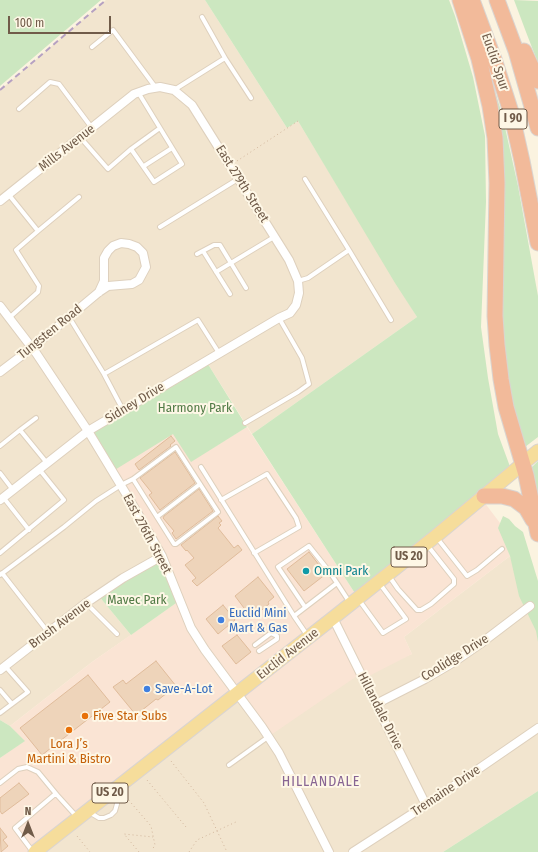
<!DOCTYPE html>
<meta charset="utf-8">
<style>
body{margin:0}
#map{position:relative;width:538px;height:852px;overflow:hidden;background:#fbf3e0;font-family:"Fira Sans Condensed",sans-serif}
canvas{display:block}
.north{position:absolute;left:8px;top:804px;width:40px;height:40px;-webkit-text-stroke:3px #fef7e6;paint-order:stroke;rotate:0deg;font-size:11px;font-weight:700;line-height:16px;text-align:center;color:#705b49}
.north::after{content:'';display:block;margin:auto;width:14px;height:18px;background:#705b49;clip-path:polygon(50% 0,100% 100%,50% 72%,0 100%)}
.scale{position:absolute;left:8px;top:16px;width:103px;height:18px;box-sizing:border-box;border:2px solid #705b49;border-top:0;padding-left:5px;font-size:12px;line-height:14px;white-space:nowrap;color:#705b49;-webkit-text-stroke:3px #fef7e6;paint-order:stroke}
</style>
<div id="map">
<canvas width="538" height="852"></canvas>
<div class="north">N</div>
<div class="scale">100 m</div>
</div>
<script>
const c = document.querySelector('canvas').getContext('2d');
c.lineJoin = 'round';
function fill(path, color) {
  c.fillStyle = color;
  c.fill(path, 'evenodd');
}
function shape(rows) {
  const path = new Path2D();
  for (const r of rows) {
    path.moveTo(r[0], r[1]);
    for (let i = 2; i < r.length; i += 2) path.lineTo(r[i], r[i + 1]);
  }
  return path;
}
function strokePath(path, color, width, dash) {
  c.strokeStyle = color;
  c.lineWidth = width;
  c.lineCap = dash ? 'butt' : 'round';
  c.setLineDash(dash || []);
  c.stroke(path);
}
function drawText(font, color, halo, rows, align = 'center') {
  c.font = font + ' "Fira Sans Condensed",sans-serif';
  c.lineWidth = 4;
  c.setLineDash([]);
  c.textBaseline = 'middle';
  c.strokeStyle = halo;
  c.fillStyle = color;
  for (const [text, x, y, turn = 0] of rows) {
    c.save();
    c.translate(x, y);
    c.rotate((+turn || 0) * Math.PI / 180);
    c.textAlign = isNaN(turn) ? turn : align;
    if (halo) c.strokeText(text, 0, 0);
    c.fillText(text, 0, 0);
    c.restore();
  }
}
fill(shape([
 [106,0,205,0,287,128,298,121,417,317,252,434,206,361,162,556,98,595,131,635,92,662,10,726,0,720,0,90],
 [510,556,538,626,538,791,443,852,35,852,237,694,360,673,412,654,404,637]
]), '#f2e5cf');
fill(shape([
 [247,427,358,598,481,498,500,523,510,556,404,637,412,654,363,679,360,674,268,737,238,694,35,852,0,852,0,758,24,741,10,726,92,662,179,601,162,556,113,471,173,434,191,461]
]), '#fae4d4');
fill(shape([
 [0,0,101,0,0,86],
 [205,0,449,0,455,16,473,77,485,136,486,202,481,327,488,378,498,434,512,472,358,598,252,434,417,317,395,283,298,121,287,128],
 [514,0,538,1,538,63,526,32],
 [489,72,502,114,518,186,538,296,538,437,525,447,521,442,502,362],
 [206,361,247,427,191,462,173,434,113,471,88,431],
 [538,461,538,518,529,470],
 [503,516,509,519,515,526,523,532,538,581,538,642,536,631,519,596,510,556,498,528],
 [162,556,179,601,131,635,98,595],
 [0,720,10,726,25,741,0,758],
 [538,791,538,852,443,852]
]), '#cce7c0');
const building = shape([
 [171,436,175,441,170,445,171,446,139,470,135,464,171,436],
 [175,452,195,483,160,510,149,495,152,493,140,478,175,452],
 [199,489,213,511,176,539,172,533,174,531,163,518,164,516,199,489],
 [218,516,222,521,219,523,221,525,218,528,234,548,238,545,242,550,197,586,192,581,196,578,185,565,194,558,187,550,186,551,181,545,218,516],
 [309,552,326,574,304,591,287,569,309,552],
 [258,577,274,597,268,602,269,604,263,609,260,611,258,610,250,616,235,596,258,577],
 [223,605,235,620,218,634,206,619,223,605],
 [237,635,251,652,236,664,222,646,237,635],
 [156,661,176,686,158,700,156,699,136,715,113,687,123,680,126,684,156,661],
 [88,675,110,702,42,755,20,728,88,675],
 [19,783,29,794,2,814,0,811,0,798,19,783],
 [0,828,7,837,3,840,8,846,1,852,0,828]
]);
fill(building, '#eed4ba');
strokePath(building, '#e0bc9b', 1);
const lane = shape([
 [92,47,113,30,156,88],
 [225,58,251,98],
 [174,90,225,58,202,17],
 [19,109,50,82,59,84,92,128],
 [80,137,108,169,131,149,154,182,182,164,138,92],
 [131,149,160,128],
 [144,166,172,148],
 [305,179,349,250],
 [9,195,38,231,16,250,39,286,38,292,9,318],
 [160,227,238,179],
 [38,231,79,197],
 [203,251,230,294],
 [197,254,214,245,220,245,246,288],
 [216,272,274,237],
 [298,281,308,278,349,250,391,320],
 [69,317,104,374,198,320,219,353],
 [104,374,123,410],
 [36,418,20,430,47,463],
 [245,423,298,392,309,384,302,358,279,318],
 [0,446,20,430],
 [201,467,294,616],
 [0,473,13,490],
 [3,497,29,530],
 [221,500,267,474,296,518,299,527,254,553],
 [157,517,200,484],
 [437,538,467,576,477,570,502,549],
 [0,553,64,500,39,469],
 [2,573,48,632],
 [0,575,64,527,96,501,121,485,133,479,176,447,218,512,176,544,174,544,133,479],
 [389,576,398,589,417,610,421,610,431,604,454,584,454,579,428,546],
 [359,600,383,633,406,619,380,584],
 [86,603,117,634],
 [305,607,278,567,309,546,329,571,337,583],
 [307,635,294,616,337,583,350,603],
 [255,645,271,633,277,636,277,639,259,651],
 [0,690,12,704],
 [0,713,28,692,5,666],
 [229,765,268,737],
 [0,783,18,769,27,767,38,772,57,795],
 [89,812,99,818,104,818,111,815,115,811,117,804,116,792],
 [33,852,15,828,54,795,57,795,77,817]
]);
const street = shape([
 [0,201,134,94,148,89,160,87,174,90,192,105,289,260,298,281,299,293,296,305,290,313,279,318,88,431,0,500],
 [0,306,36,353,88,431,137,512,162,556,191,628,205,650,262,727,279,753,329,852],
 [0,372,33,347,99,292,108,286,132,284,139,280,146,267,143,253,137,247,129,244,121,243,113,246,108,251,104,258,104,281,99,292],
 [333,618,426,805],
 [0,670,86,603,123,578,162,556],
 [376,704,425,679,454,662,480,644,530,606],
 [353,852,426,805,538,728]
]);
const primary = shape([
 [35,852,333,618,436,536,538,451]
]);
const highway = shape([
 [460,0,479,59,490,106,495,138,497,183,495,316,497,345,501,379,506,407,526,475,538,534],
 [472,0,495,62,511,112,522,161,538,243],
 [497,0,516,51,538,128],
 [524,51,538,81],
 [484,496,502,496,514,499,526,508,533,520]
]);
strokePath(lane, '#ded0bd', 6);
strokePath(street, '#ded0bd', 10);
strokePath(primary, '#dad4d0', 15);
strokePath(highway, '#dad4d0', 17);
strokePath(shape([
 [237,161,298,121],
 [171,761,204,803,227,852],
 [147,780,186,827],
 [126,797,151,826,155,845,152,850],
 [77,836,90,852],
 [139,852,124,834,153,837],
 [189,852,197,840,238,821]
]), '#d3b79d', 1, [1, 3]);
strokePath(lane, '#fff', 4);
strokePath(street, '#fff', 8);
strokePath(primary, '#f6dd9b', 13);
strokePath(highway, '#f2ba9a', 15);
strokePath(shape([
 [0,90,106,0]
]), '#b6a1c2', 2, [6, 4]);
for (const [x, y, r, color] of [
 [306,571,4,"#0f9aa8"],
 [221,620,4,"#3f7fe0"],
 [147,689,4,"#3f7fe0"],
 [85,716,4,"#e8710a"],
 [69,730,4,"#e8710a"]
]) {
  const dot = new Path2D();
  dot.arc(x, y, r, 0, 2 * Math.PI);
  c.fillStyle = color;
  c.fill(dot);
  strokePath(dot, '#fef7e6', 1.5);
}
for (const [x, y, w] of [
 [513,119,28],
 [409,557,36],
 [110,793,36]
]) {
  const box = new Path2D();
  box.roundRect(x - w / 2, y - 10, w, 20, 3);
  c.fillStyle = '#fef7e6';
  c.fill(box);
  strokePath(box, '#705b49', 1);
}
drawText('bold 12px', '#705b49', null, [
 ["I 90",513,119],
 ["US 20",409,557],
 ["US 20",110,793]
]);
drawText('13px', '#705b49', '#fef7e6', [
 ["Euclid Spur",495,62,71],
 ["Mills Avenue",67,148,-38],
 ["East 279th Street",242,184,58],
 ["Tungsten Road",50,332,-39],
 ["Sidney Drive",135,403,-31],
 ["East 276th Street",147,534,62],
 ["Brush Avenue",60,624,-37],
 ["Euclid Avenue",288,654,-38],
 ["Coolidge Drive",455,658,-32],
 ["Hillandale Drive",380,711,63],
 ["Tremaine Drive",446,791,-34]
]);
drawText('13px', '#507a45', '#fef7e6', [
 ["Harmony Park",195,408],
 ["Mavec Park",137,600]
]);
drawText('13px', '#0d838f', '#fef7e6', [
 ["Omni Park",314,571]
], 'left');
drawText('13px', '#366cbe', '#fef7e6', [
 ["Euclid Mini",229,613],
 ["Mart & Gas",229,628],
 ["Save-A-Lot",155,689]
], 'left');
drawText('13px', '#c56008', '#fef7e6', [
 ["Five Star Subs",93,716],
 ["Lora J’s",69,744,"center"],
 ["Martini & Bistro",69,759,"center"]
], 'left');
c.letterSpacing = '1px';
drawText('14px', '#886593', '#fef7e6', [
 ["HILLANDALE",321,782]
]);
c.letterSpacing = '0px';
</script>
